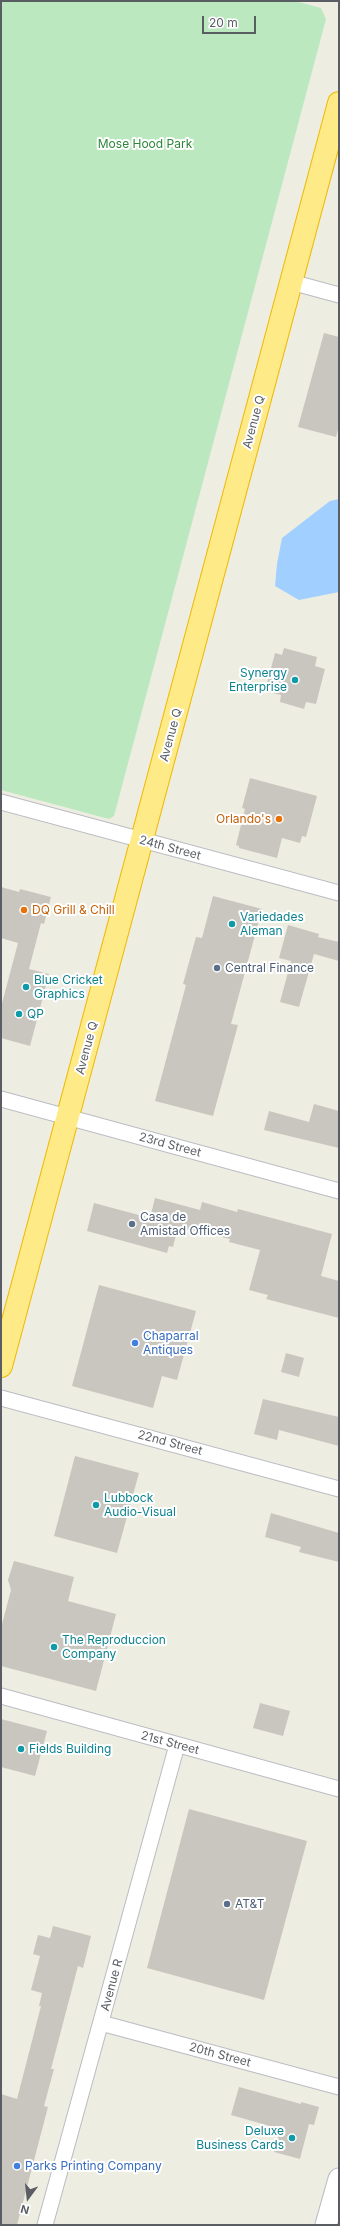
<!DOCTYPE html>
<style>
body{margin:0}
#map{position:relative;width:340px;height:2226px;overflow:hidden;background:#eeede2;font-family:Inter,sans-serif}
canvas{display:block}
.frame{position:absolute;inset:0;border:2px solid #5a5e64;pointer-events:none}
.north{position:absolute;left:8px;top:2178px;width:40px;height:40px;-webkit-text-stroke:3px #fff;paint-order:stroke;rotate:195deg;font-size:11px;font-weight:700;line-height:16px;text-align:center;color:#5a5e64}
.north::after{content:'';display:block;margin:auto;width:14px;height:18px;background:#5a5e64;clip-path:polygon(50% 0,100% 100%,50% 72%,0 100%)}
.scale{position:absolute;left:202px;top:16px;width:54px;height:18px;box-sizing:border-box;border:2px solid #5a5e64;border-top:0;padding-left:5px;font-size:12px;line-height:14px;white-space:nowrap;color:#5a5e64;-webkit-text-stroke:3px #fff;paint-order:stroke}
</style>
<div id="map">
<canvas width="340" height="2226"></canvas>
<div class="frame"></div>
<div class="north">N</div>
<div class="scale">20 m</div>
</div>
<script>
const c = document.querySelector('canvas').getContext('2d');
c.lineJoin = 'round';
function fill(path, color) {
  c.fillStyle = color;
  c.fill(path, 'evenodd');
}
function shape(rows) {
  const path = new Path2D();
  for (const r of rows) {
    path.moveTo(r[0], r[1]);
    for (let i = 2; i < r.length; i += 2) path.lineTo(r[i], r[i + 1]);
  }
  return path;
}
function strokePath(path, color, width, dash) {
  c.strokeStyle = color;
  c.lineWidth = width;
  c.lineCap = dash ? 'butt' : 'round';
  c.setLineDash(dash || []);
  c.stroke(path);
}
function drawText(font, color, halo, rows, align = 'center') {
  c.font = font + ' Inter,sans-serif';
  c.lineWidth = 4;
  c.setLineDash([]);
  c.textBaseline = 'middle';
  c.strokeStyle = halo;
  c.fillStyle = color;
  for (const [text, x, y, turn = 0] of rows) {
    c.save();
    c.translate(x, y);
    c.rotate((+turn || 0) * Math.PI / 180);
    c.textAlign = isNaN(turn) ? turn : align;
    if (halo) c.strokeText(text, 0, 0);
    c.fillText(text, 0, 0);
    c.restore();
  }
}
fill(shape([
 [1,1,295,1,321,8,326,19,114,816,109,819,1,790]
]), '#bce8c0');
fill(shape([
 [339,499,339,592,299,600,275,586,277,564,282,538,330,501]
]), '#a1cfff');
fill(shape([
 [324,333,339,337,339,426,336,437,298,427],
 [284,648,317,657,315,666,325,669,316,704,306,702,304,709,280,702,281,695,265,691,275,653,282,655],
 [250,778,317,796,306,837,302,836,300,843,282,838,277,858,239,848,239,846,236,845,245,809,242,808],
 [1,887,19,892,20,889,51,897,44,924,41,923,29,969,49,974,30,1046,1,1038,1,1007,18,943,1,938],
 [213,896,262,909,231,1024,238,1025,213,1116,155,1101,186,985,183,984,196,937,202,938],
 [288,925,319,934,318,937,339,942,339,961,314,954,299,1007,280,1002,291,961,279,958],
 [314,1104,339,1111,339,1148,264,1130,269,1111,309,1122],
 [155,1198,200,1210,202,1202,237,1212,238,1209,332,1234,321,1276,339,1281,339,1318,266,1299,268,1295,249,1290,260,1250,229,1242,230,1239,178,1227,173,1247,169,1246,167,1253,87,1231,94,1203,150,1218],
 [99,1285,196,1311,177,1380,162,1376,153,1408,72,1386],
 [286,1353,304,1358,299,1377,281,1372],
 [263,1399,339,1417,339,1446,279,1430,277,1440,254,1434],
 [75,1456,139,1473,117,1553,54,1536],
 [271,1513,339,1533,339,1562,299,1552,301,1547,265,1537],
 [14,1561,74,1577,68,1601,116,1614,96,1691,1,1666,1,1628,11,1590,8,1580],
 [260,1703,290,1711,283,1736,253,1728],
 [1,1719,47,1731,35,1776,1,1767],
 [189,1809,307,1841,264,2000,147,1968],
 [53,1926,91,1936,83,1968,78,1966,51,2069,54,2069,44,2106,48,2107,17,2225,1,2225,1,2094,17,2099,41,2006,39,2006,42,1993,31,1990,40,1956,33,1954,38,1935,50,1938],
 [239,2087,301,2104,301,2102,319,2107,314,2125,309,2124,300,2159,274,2152,280,2129,231,2115]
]), '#c9c6bf');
const street = shape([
 [291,282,339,295],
 [1,802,339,893],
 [1,1099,339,1191],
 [1,1398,339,1489],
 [1,1696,339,1789],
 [101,2023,339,2087],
 [45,2225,177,1745]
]);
const secondary = shape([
 [326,2225,339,2179]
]);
const highway = shape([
 [1,1366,339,103]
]);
strokePath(street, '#babcc2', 17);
strokePath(secondary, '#babdc5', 23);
strokePath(highway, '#f0b800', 24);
strokePath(street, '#fff', 15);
strokePath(secondary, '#fff', 21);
strokePath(highway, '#ffea88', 22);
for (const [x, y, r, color] of [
 [295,680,4,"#0f9aa8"],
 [279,819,4,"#e8710a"],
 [24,910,4,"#e8710a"],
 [232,924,4,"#0f9aa8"],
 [217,968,4,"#5c6f8a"],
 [26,987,4,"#0f9aa8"],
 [19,1014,4,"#0f9aa8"],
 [132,1224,4,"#5c6f8a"],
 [135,1343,4,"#3f7fe0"],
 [96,1505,4,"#0f9aa8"],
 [54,1647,4,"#0f9aa8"],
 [21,1749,4,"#0f9aa8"],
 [227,1904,4,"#5c6f8a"],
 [292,2138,4,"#0f9aa8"],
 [17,2166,4,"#3f7fe0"]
]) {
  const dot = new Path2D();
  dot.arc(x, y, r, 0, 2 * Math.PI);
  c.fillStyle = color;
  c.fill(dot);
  strokePath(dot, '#fff', 1.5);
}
drawText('12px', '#2e873a', '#fff', [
 ["Mose Hood Park",145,144]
]);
drawText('12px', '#5a5e64', '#fff', [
 ["Avenue Q",254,422,-75],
 ["Avenue Q",171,735,-75],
 ["24th Street",170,848,15],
 ["Avenue Q",87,1048,-75],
 ["23rd Street",170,1145,15],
 ["22nd Street",170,1443,15],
 ["21st Street",170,1743,15],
 ["Avenue R",112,1985,-75],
 ["20th Street",220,2055,15]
]);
drawText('12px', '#0d838f', '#fff', [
 ["Synergy",287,673,"right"],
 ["Enterprise",287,687,"right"],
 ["Variedades",240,917],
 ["Aleman",240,931],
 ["Blue Cricket",34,980],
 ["Graphics",34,994],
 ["QP",27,1014],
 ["Lubbock",104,1498],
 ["Audio-Visual",104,1512],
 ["The Reproduccion",62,1640],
 ["Company",62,1654],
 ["Fields Building",29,1749],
 ["Deluxe",284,2131,"right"],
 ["Business Cards",284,2145,"right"]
], 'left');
drawText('12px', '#c56008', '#fff', [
 ["Orlando's",271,819],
 ["DQ Grill & Chill",32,910,"left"]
], 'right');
drawText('12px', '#4e5e75', '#fff', [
 ["Central Finance",225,968],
 ["Casa de",140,1217],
 ["Amistad Offices",140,1231],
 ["AT&T",235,1904]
], 'left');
drawText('12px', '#366cbe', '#fff', [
 ["Chaparral",143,1336],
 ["Antiques",143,1350],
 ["Parks Printing Company",25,2166]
], 'left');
</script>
